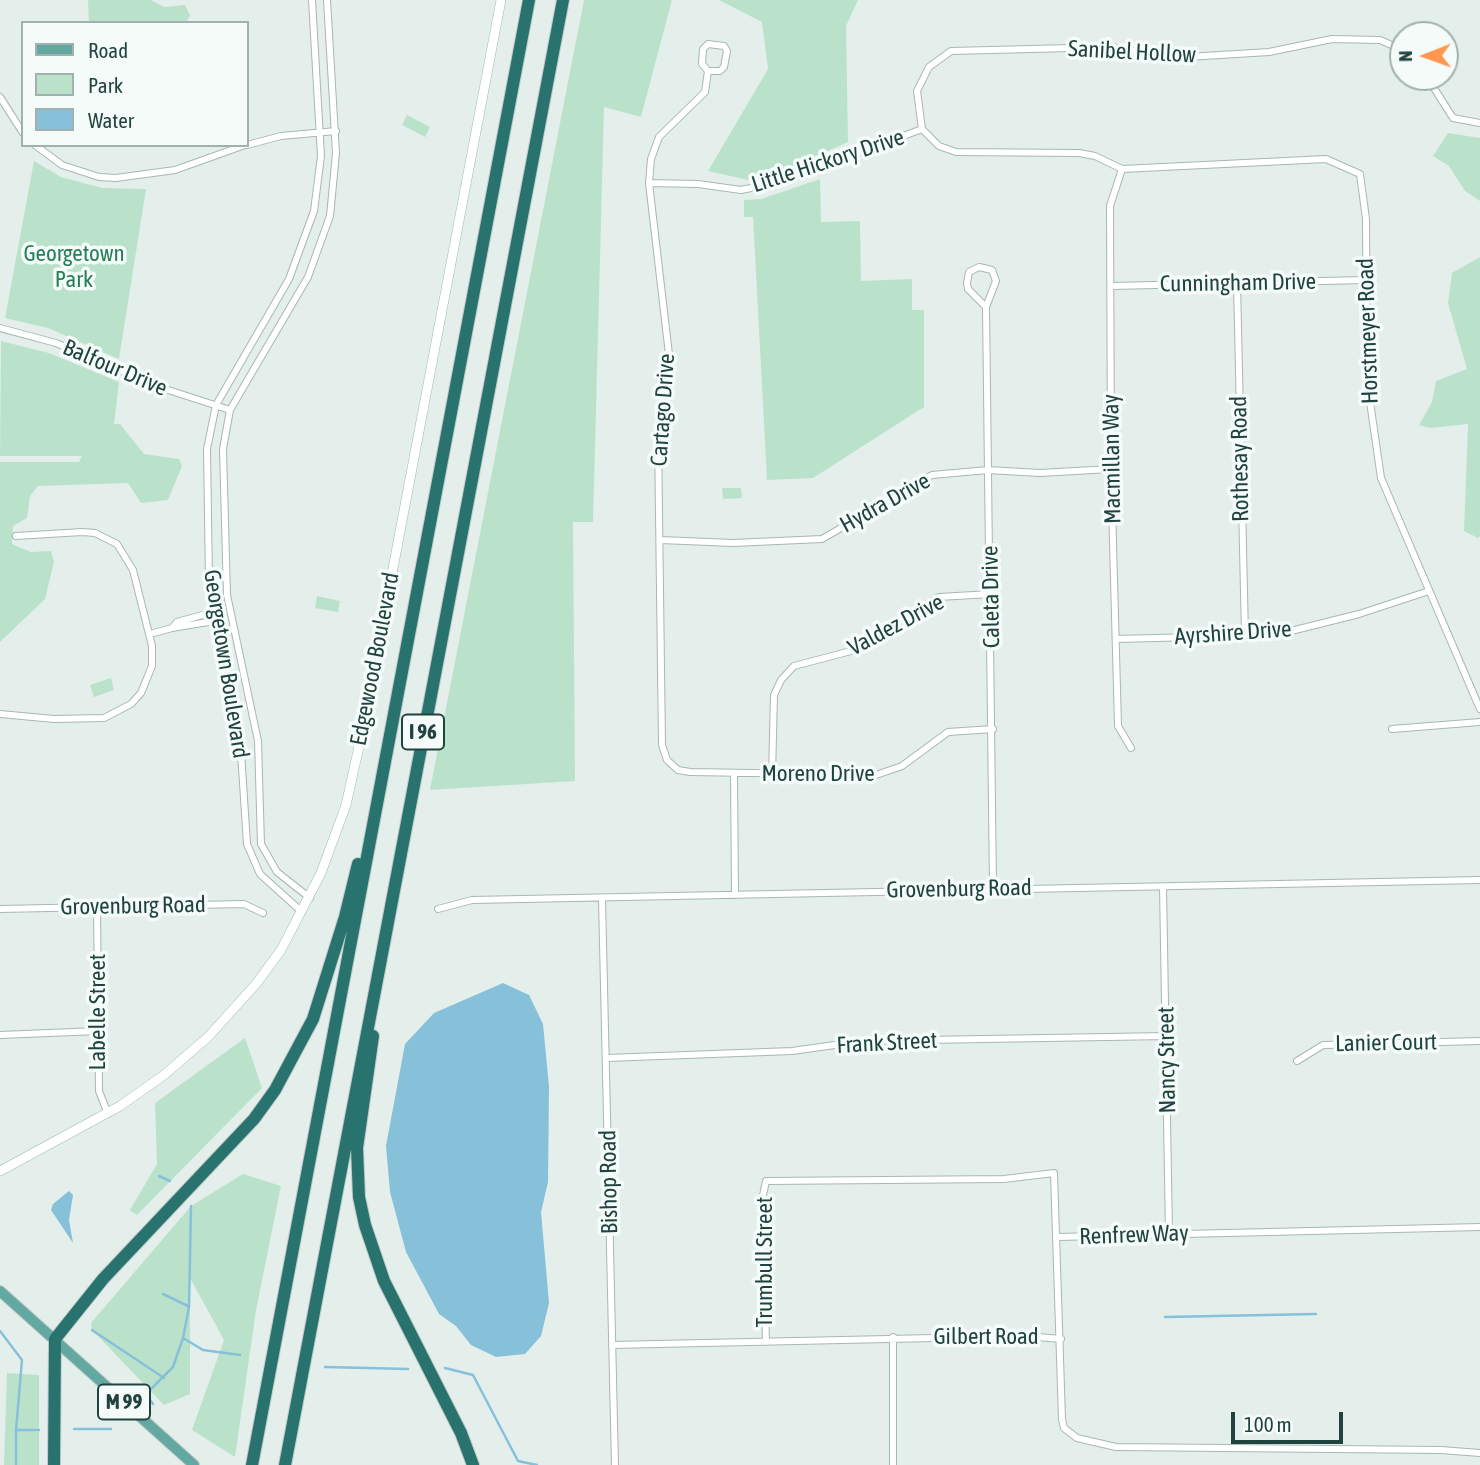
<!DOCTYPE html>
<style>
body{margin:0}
#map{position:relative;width:1480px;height:1465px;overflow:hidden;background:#e4efec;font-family:"Asap Condensed",sans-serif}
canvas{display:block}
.legend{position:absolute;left:21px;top:21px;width:228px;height:126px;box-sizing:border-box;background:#f5fbf9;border:2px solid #a0b1af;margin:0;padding:9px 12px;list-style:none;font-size:21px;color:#21433f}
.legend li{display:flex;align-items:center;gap:14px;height:35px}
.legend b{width:35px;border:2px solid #a0b1af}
.north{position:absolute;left:1389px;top:21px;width:70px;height:70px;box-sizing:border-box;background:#f5fbf9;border:2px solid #a0b1af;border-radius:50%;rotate:269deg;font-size:19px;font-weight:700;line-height:28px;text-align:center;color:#21433f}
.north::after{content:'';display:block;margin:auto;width:24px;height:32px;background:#ff9751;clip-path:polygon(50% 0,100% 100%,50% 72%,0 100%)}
.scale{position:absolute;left:1231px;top:1412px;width:112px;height:32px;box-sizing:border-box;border:4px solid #21433f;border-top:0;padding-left:9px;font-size:21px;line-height:24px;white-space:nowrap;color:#21433f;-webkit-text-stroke:5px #f5fbf9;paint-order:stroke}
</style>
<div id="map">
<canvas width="1480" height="1465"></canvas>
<ul class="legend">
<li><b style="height:9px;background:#63a9a2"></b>Road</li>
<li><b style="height:19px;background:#bae2cb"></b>Park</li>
<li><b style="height:19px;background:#86c0d9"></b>Water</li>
</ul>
<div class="north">N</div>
<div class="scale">100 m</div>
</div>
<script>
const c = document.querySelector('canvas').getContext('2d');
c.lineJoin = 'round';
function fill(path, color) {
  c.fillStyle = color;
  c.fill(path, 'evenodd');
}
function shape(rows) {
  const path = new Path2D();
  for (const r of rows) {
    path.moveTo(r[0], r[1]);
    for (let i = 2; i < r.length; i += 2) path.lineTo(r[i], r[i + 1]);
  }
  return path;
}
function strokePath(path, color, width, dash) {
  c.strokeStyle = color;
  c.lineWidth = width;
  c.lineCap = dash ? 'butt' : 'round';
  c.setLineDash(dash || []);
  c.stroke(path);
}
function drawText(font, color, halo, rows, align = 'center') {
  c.font = font + ' "Asap Condensed",sans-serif';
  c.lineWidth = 7;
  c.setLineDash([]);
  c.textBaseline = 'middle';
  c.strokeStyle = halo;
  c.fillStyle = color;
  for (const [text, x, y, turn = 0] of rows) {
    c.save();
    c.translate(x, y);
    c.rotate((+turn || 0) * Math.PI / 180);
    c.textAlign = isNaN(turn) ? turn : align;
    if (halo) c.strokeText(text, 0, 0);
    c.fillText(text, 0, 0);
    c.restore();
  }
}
fill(shape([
 [88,0,151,0,164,7,185,5,190,15,186,23,89,23],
 [584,0,672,0,641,117,604,107,593,522,573,522,575,781,430,790],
 [719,0,858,0,846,26,848,142,757,182,708,171,768,69,762,22],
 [407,115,430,127,425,137,402,125],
 [1448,133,1480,138,1480,201,1465,191,1449,166,1433,156],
 [34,161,61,177,102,188,146,189,119,359,48,328,5,318],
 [820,179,821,222,860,221,861,281,912,279,912,310,924,310,924,407,813,478,767,480,753,217,744,217,744,200,761,199],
 [1480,257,1480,536,1478,538,1464,531,1468,424,1430,428,1419,425,1432,402,1436,381,1467,369,1448,303,1452,273],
 [1,341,49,353,119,382,114,424,120,424,144,454,179,459,182,466,168,500,141,503,128,483,38,486,30,496,27,518,13,526,12,544,31,552,51,551,54,562,45,599,0,642,0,462,79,462,82,456,0,456],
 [722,488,741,488,742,498,723,499],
 [317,596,340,601,338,612,315,608],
 [111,678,114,690,94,697,90,685],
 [245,1038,262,1088,137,1215,130,1210,157,1164,155,1103],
 [243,1174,281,1186,256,1310,235,1457,192,1430,224,1340,190,1278,190,1394,164,1405,92,1330,91,1323,191,1206],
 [7,1373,39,1375,39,1465,4,1465]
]), '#bae2cb');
fill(shape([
 [503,983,529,995,543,1024,549,1087,548,1182,541,1212,549,1303,541,1336,525,1354,496,1357,471,1345,456,1326,439,1314,406,1252,390,1192,386,1146,405,1044,434,1013],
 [69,1191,73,1195,69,1220,73,1243,51,1210,53,1204]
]), '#86c0d9');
strokePath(shape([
 [159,1176,170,1181],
 [163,1294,188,1306],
 [1165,1317,1316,1314],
 [92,1330,164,1378],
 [0,1331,22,1360,16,1430],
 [183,1338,189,1307,191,1206],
 [325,1367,408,1369],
 [445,1368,473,1375,518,1461,537,1465],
 [153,1404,146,1394,173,1367,183,1338,203,1350,240,1355],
 [74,1429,111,1429],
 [16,1465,16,1430,39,1430]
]), '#86c0d9', 2.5);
const street = shape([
 [708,71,720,71,724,67,727,51,724,46,708,44,703,49,702,64,708,71,705,92,659,137,651,159,649,183,670,363,668,397,658,436,662,745,667,760,678,770,690,772,876,775,902,766,948,732,993,729],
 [1427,77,1453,118,1480,123],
 [0,97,23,133],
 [922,129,939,146,956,152,1079,153,1095,156,1122,169,1326,159,1360,174,1366,219,1367,381,1381,478,1480,709],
 [922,129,917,91,929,67,951,51,1111,47,1171,58,1269,52,1332,39,1380,40,1403,50],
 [35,145,62,165,99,177,116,178,175,170,245,145],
 [247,145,281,136,336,131],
 [1122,169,1110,206,1111,469,1118,726,1131,748],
 [649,183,698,184,741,190,781,182,922,129],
 [1237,283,1245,636],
 [1112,286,1365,280],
 [986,307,968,289,967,283,969,272,979,267,992,270,996,281,986,307,993,888],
 [0,328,56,343,159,387,230,410],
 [661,540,733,543,822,539,932,475,988,470,1040,473,1111,469],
 [206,614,214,616,208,622,172,628,177,622,206,614],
 [150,634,172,628],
 [1116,639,1275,635,1359,614,1429,591],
 [0,714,54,719,104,718,131,704,141,693,152,666,152,646,133,570,117,544,95,533,82,532,16,536],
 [1392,729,1480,722],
 [734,773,735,895],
 [772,776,774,695,781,680,794,666,851,651,939,597,991,594],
 [1163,887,1169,1234],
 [310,898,277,872,261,844,258,741,227,595,223,449,230,410,308,277,330,216,336,153,327,0],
 [602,899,615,1465],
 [97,908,99,1091,108,1114],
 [0,909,244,904,263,913],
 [438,909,472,900,1480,880],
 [302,912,260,874,247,844,239,722,209,581,207,449,216,405,289,279,314,211,321,156,312,0],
 [0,1035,98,1031],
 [607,1058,792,1051,863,1041,1167,1036],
 [1297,1061,1323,1045,1480,1041],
 [1058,1237,1480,1227],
 [893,1337,893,1465],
 [766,1342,762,1200,766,1181,1004,1179,1054,1173,1062,1419,1064,1428,1077,1438,1116,1447,1441,1450,1480,1453],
 [612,1345,1026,1336,1061,1339]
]);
const secondary = shape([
 [0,1171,120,1106,164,1075,208,1037,256,984,281,950,321,873,346,805,360,742,501,0]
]);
const primary = shape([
 [0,1291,194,1465]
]);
const highway = shape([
 [373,1036,357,1148,359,1197,365,1225,384,1281,461,1433,473,1465],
 [54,1465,55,1339,103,1279,254,1119,275,1090,313,1019,345,917,358,864],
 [252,1465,529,0],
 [285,1465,563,0]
]);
strokePath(street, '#a6b8b5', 8);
strokePath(secondary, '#a0bcb7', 10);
strokePath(primary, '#c1cac9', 12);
strokePath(highway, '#c1cac9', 14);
strokePath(street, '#fff', 6);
strokePath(secondary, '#fff', 9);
strokePath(primary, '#63a9a2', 10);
strokePath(highway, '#29736f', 12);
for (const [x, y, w] of [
 [423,732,42],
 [124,1402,52]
]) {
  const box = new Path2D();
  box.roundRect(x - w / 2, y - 17.5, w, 35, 5);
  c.fillStyle = '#f5fbf9';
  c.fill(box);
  strokePath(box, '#21433f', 2);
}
drawText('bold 21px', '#21433f', null, [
 ["I 96",423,732],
 ["M 99",124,1402]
]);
drawText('23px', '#21433f', '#f5fbf9', [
 ["Sanibel Hollow",1132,52,3],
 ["Little Hickory Drive",828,161,-18],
 ["Cunningham Drive",1238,283,-1],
 ["Horstmeyer Road",1368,331,-92],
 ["Balfour Drive",115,368,23],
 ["Cartago Drive",663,410,-86],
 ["Macmillan Way",1112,459,-91],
 ["Rothesay Road",1240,459,-91],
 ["Hydra Drive",885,503,-29],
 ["Caleta Drive",991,597,-91],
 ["Valdez Drive",896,625,-28],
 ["Ayrshire Drive",1233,633,-4],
 ["Edgewood Boulevard",375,659,-79],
 ["Georgetown Boulevard",226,664,81],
 ["Moreno Drive",818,774],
 ["Grovenburg Road",959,889,-1],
 ["Grovenburg Road",133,906,-1],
 ["Labelle Street",98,1012,-90],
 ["Frank Street",887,1043,-3],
 ["Lanier Court",1386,1043,-1],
 ["Nancy Street",1167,1060,-91],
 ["Bishop Road",609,1182,-91],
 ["Renfrew Way",1134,1235,-2],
 ["Trumbull Street",765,1262,-90],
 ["Gilbert Road",986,1337]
]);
drawText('23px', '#267f56', '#f5fbf9', [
 ["Georgetown",74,254],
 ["Park",74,280]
]);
</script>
